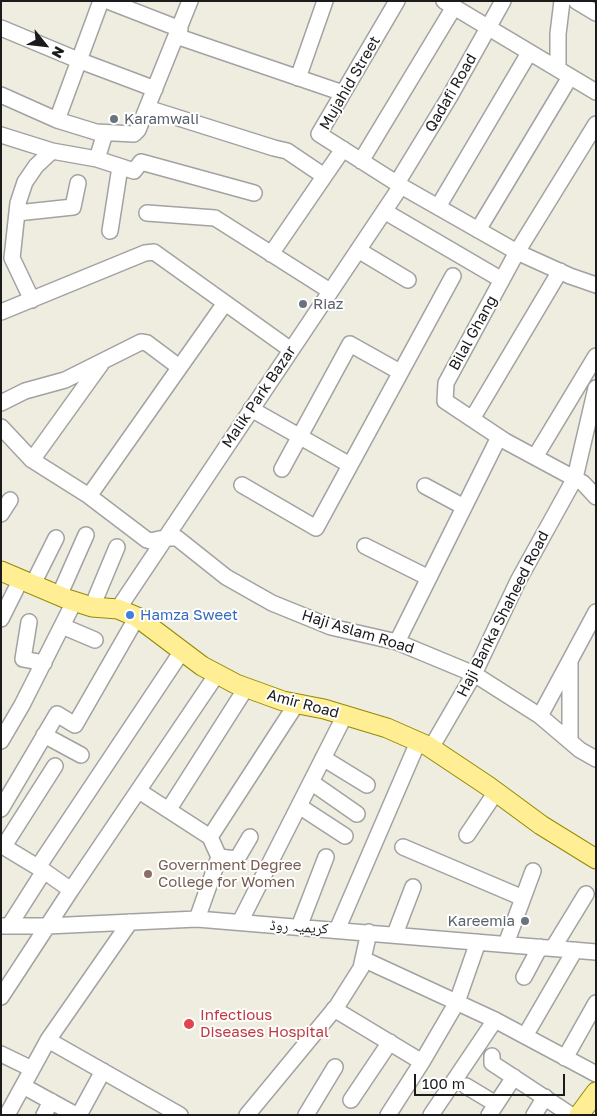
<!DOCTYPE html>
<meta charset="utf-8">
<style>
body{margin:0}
#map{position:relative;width:597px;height:1116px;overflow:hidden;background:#eeeddf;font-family:"Golos Text",sans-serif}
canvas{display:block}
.frame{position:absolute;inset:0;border:2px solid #1b1b1b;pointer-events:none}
.north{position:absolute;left:20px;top:20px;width:50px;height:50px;-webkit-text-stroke:4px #fff;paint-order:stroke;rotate:119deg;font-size:14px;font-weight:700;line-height:20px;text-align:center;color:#1b1b1b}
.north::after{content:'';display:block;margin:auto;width:18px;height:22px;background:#1b1b1b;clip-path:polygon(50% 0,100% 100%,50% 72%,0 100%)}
.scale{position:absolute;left:414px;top:1074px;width:151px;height:22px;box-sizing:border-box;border:2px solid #1b1b1b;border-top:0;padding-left:6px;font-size:15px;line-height:18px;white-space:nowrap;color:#1b1b1b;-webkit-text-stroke:4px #fff;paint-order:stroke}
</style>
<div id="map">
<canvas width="597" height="1116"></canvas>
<div class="frame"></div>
<div class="north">N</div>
<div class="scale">100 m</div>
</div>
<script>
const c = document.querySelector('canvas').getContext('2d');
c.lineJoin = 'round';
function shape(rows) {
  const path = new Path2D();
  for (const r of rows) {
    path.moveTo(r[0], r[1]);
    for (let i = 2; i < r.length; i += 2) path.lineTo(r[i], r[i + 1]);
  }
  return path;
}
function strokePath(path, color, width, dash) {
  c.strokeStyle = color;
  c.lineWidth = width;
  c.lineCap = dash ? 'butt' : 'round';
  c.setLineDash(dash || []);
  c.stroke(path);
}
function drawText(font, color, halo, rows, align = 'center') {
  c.font = font + ' "Golos Text","Noto Naskh Arabic",sans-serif';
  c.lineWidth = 4;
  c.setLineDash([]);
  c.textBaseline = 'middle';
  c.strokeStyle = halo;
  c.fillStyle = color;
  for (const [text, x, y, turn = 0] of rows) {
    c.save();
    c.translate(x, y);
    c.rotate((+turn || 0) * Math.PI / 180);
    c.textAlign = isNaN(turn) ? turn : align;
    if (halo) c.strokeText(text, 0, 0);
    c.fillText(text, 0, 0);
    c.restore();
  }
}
const minor = shape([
 [108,1,180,29],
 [397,1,319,134,401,186,517,252,570,276,596,285],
 [444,1,596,92],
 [576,1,596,13],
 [1,28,78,60,155,89],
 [176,36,343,93],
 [558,69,558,34,562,1],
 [298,78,325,1],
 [1,95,57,120,96,132,134,134,138,130,190,1],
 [147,108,274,148,287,151,324,176],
 [57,120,101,1],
 [596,124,517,252,446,383,445,401,505,441,583,483,596,497],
 [1,135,52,151,97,159,105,133],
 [97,159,134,171,141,162,254,193],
 [361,161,454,7],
 [397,183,450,96,503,1],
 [438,207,529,53],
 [384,211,502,280],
 [17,213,73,207,78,183],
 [147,213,215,218,330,291],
 [478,230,570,77],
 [110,231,120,167],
 [358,250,408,280],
 [271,254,343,149],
 [32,300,12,258,18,203,25,182,36,166,52,151],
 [1,312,145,253,154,252,291,350],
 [1,403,25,391,65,380,141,342,147,343,179,367],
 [251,409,350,465],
 [472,419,560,271],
 [1,427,32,460,89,496,147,540,150,541,164,538,177,538,226,577,272,603,331,627,397,642,474,674,540,716,580,750,596,759],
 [535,457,596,356],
 [32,460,101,364],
 [282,469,350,344,400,372],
 [242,485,316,528,453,276],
 [425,486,464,507],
 [89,496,225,303],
 [1,514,10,500],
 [365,546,429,578],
 [33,584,56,538],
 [59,596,86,535],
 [92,607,117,547],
 [118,609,401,186],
 [1,619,21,579],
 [29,622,23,659,44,663],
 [62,626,95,640],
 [397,642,499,437],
 [570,663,570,741],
 [540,716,596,612],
 [44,735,81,755],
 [1,741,22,705,74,602],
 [431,748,474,674,518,581,575,478,596,388],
 [323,758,367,785],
 [311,782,357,814],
 [139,791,210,837,219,857,197,919],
 [299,806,345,836],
 [1,809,57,714,75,725,137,617],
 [169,809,246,688],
 [467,835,496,792],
 [210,837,297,703],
 [1,845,44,871,71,890,217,674],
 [4,846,55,766],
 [403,847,523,898],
 [219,857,237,859,250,837],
 [38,867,182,651],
 [240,922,345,715],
 [1,926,47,926,197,919,596,952],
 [9,926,44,871],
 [299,927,326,857],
 [337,930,418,742],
 [395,934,413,887],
 [506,944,533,871],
 [553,948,586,894],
 [363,959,495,1020,596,1074],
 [524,977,540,947],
 [1,997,71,890],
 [334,1009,422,1062],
 [525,1036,575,950],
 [48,1040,180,1115],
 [1,1054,32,1069],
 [492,1056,492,1063,571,1115],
 [565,1058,596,1003],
 [23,1086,76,1115],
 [466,1086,496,1104],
 [351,1100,390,1042],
 [7,1115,48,1040,130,922],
 [44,1115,51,1101],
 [79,1115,103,1071],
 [247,1115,337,1006,361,968,369,932],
 [306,1115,335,1067],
 [388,1115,422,1062,457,1002,478,942],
 [431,1115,495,1020],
 [489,1115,514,1077],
 [534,1115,545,1097]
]);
const major = shape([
 [1,571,67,599,92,607,118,609,137,617,202,666,236,684,283,701,324,709,387,728,428,746,488,786,541,825,596,859],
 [579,1115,596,1092]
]);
strokePath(minor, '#a2a2a2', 18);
strokePath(major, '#938a00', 21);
strokePath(minor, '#fff', 15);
strokePath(major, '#ffee94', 19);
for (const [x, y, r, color] of [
 [114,119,5,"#6b7280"],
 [303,304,5,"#6b7280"],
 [130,615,5,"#3f7fe0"],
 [148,874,5,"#8d6e63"],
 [525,921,5,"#6b7280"],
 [189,1024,6,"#e0444e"]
]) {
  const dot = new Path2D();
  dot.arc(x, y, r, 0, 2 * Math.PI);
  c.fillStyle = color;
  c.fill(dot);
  strokePath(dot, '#fff', 2);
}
drawText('15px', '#1b1b1b', '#fff', [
 ["Mujahid Street",350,83,-60],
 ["Qadafi Road",451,93,-60],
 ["Bilal Ghang",473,333,-61],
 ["Malik Park Bazar",259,397,-56],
 ["Haji Banka Shaheed Road",503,614,-63],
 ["Haji Aslam Road",358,632,17],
 ["Amir Road",303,704,15],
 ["کریمیہ روڈ",299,927,4]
]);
drawText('15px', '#5b616d', '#fff', [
 ["Karamwali",124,119],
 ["Riaz",313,304],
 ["Kareemia",515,921,"right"]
], 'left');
drawText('15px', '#366cbe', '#fff', [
 ["Hamza Sweet",140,615]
], 'left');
drawText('15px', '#785e54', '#fff', [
 ["Government Degree",158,865],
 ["College for Women",158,882]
], 'left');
drawText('15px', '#be3a42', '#fff', [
 ["Infectious",200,1015],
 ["Diseases Hospital",200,1032]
], 'left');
</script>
